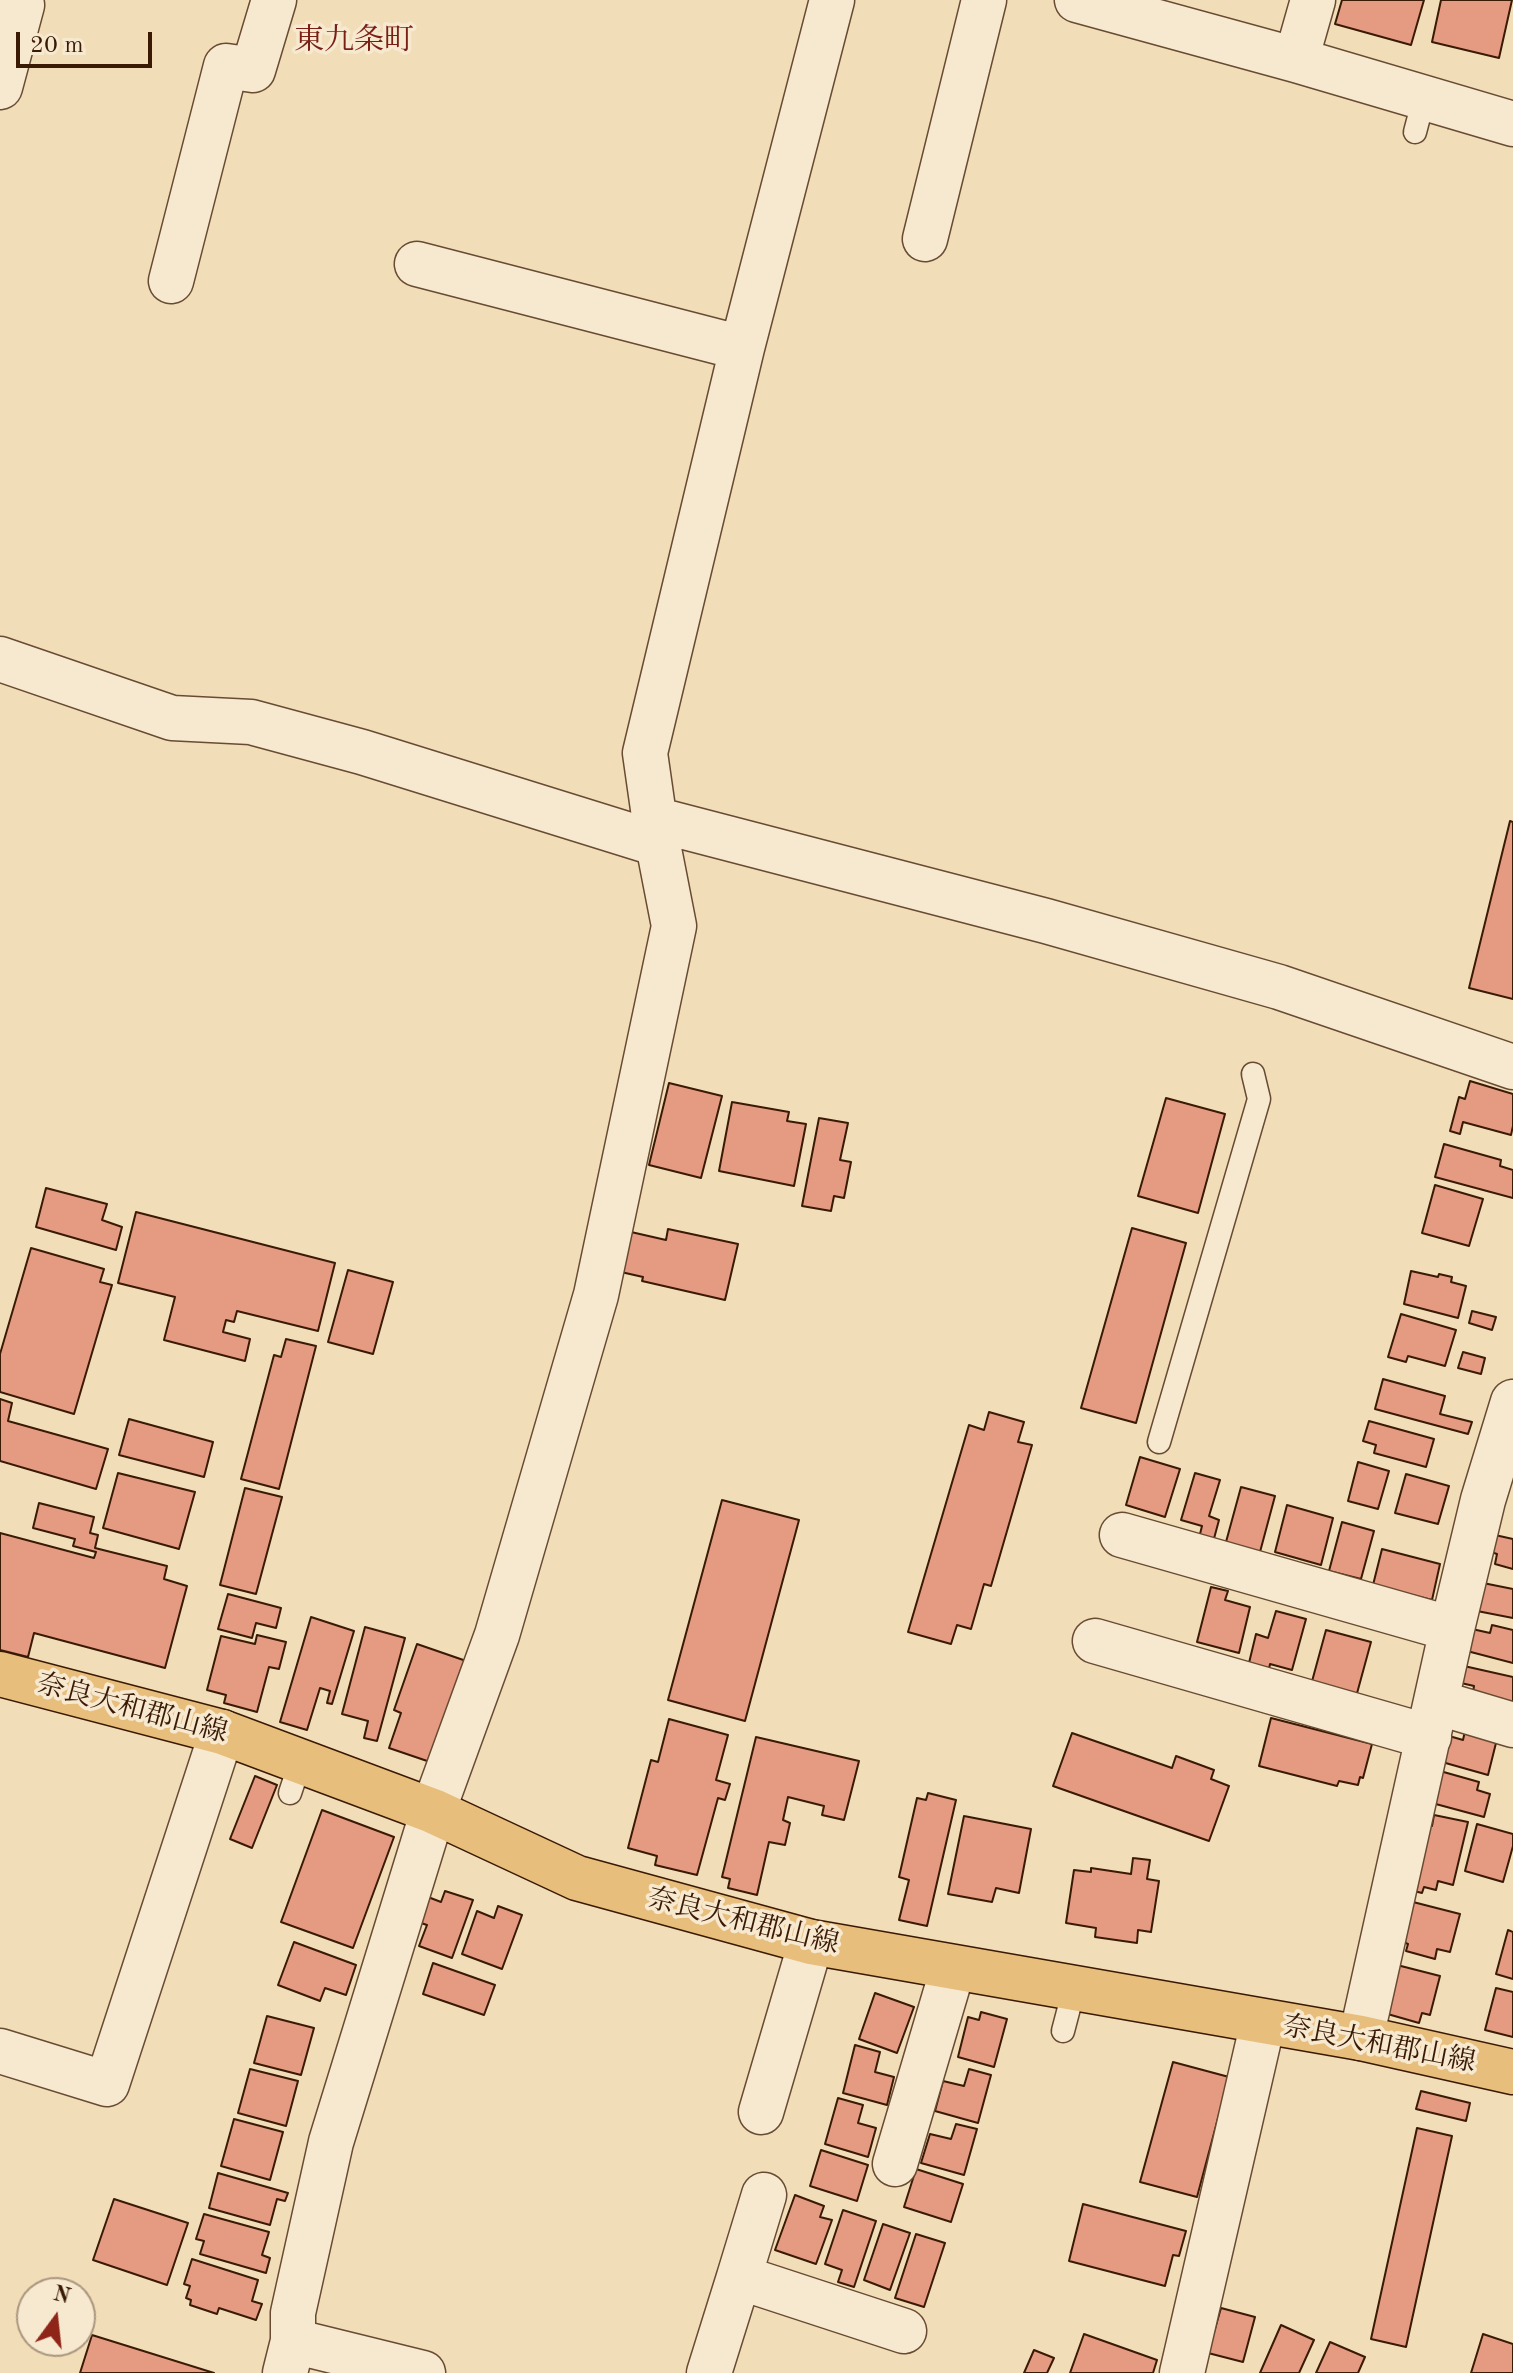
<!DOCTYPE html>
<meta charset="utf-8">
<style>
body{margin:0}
#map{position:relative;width:1513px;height:2373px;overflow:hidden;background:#f1ddb7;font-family:"Old Standard TT",serif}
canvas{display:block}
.north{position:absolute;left:16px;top:2277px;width:80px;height:80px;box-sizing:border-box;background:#f6e9d0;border:2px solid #ab967f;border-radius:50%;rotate:15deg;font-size:22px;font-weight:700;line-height:32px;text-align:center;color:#3a1a05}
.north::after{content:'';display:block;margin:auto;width:28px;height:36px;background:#8f2418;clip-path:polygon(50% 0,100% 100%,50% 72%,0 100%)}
.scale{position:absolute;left:16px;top:32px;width:136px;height:36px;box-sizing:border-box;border:4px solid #3a1a05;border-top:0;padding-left:10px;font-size:24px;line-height:28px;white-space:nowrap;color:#3a1a05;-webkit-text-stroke:6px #f6e9d0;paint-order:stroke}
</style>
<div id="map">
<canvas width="1513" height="2373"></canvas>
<div class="north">N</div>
<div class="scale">20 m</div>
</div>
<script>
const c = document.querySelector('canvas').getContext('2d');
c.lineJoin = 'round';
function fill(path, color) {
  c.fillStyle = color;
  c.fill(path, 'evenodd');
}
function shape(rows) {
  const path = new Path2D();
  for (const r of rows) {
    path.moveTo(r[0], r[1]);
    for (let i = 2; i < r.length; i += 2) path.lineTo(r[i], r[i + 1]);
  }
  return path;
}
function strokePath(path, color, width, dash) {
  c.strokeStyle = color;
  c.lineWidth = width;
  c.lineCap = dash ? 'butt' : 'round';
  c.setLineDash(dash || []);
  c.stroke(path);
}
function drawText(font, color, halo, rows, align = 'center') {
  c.font = font + ' "Old Standard TT","Noto Serif JP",serif';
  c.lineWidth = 7;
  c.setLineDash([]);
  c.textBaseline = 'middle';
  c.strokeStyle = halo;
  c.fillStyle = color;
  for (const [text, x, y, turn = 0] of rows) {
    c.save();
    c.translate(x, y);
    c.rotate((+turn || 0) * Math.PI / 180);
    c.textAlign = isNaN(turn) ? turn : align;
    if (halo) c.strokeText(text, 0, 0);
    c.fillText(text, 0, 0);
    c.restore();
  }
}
const building = shape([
 [1342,0,1424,0,1411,45,1335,24,1342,0],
 [1441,0,1512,0,1499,58,1432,42,1441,0],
 [1510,821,1513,822,1513,999,1469,988,1510,821],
 [1470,1081,1513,1094,1513,1126,1511,1135,1463,1122,1460,1134,1450,1131,1459,1097,1465,1099,1470,1081],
 [669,1083,722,1096,701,1178,649,1165,669,1083],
 [1166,1098,1225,1114,1198,1213,1138,1196,1166,1098],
 [732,1102,789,1112,787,1121,806,1124,794,1186,719,1171,732,1102],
 [819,1118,848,1123,840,1160,851,1162,844,1198,834,1196,831,1211,802,1206,819,1118],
 [1444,1144,1501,1160,1500,1166,1513,1170,1513,1198,1435,1177,1444,1144],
 [1435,1185,1483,1199,1469,1246,1422,1233,1435,1185],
 [46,1188,107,1204,102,1220,122,1227,116,1250,36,1227,46,1188],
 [136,1212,335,1263,318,1331,237,1311,234,1322,226,1320,223,1332,250,1339,245,1361,164,1340,175,1297,118,1283,136,1212],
 [1132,1228,1186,1243,1136,1423,1081,1408,1132,1228],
 [668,1229,738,1244,725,1300,642,1281,643,1277,621,1272,631,1232,666,1240,668,1229],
 [31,1248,104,1269,100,1282,112,1285,74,1414,0,1392,0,1354,31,1248],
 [348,1270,393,1282,373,1354,328,1342,348,1270],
 [1411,1271,1438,1277,1439,1274,1452,1277,1451,1282,1466,1286,1458,1318,1404,1304,1411,1271],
 [1472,1311,1496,1317,1492,1330,1469,1323,1472,1311],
 [1401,1314,1456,1330,1445,1366,1408,1356,1406,1362,1388,1357,1401,1314],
 [286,1339,316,1346,279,1489,241,1479,274,1355,281,1357,286,1339],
 [1463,1352,1485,1358,1481,1374,1458,1368,1463,1352],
 [1383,1379,1445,1396,1440,1414,1472,1422,1468,1434,1375,1409,1383,1379],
 [0,1399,12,1403,8,1421,108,1449,96,1489,0,1461,0,1399],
 [989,1412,1024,1422,1018,1442,1032,1445,991,1586,984,1584,971,1629,957,1625,951,1644,908,1632,969,1425,984,1430,989,1412],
 [129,1419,213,1442,204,1477,119,1455,129,1419],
 [1369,1421,1434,1439,1426,1467,1374,1453,1376,1445,1363,1441,1369,1421],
 [1140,1457,1180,1469,1165,1517,1126,1505,1140,1457],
 [1358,1462,1389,1471,1378,1509,1348,1501,1358,1462],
 [118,1473,195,1492,179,1549,103,1528,118,1473],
 [1195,1473,1220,1480,1209,1516,1219,1520,1212,1546,1198,1542,1202,1526,1181,1520,1195,1473],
 [1406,1474,1449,1486,1438,1524,1395,1513,1406,1474],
 [1241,1487,1275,1496,1260,1552,1226,1542,1241,1487],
 [245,1488,282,1497,256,1594,220,1585,245,1488],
 [722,1500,799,1520,745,1721,668,1700,722,1500],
 [39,1503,94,1517,90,1533,98,1535,95,1548,167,1566,164,1579,187,1586,165,1668,34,1633,28,1657,0,1650,0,1533,94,1558,96,1552,73,1546,75,1539,33,1528,39,1503],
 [1287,1505,1333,1518,1321,1565,1275,1552,1287,1505],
 [1342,1522,1374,1531,1361,1579,1329,1571,1342,1522],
 [1495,1535,1513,1539,1513,1569,1495,1564,1497,1554,1491,1552,1495,1535],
 [1382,1549,1440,1564,1432,1600,1373,1585,1382,1549],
 [1483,1583,1513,1589,1513,1618,1477,1611,1483,1583],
 [1211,1587,1228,1591,1225,1600,1250,1607,1239,1653,1197,1642,1211,1587],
 [228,1594,281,1608,276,1628,256,1623,252,1638,218,1629,228,1594],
 [1276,1611,1306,1619,1292,1670,1270,1664,1269,1669,1249,1663,1256,1634,1268,1638,1276,1611],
 [311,1617,354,1631,332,1704,327,1703,330,1691,320,1688,307,1730,280,1722,311,1617],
 [1492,1625,1513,1630,1513,1663,1467,1651,1472,1629,1490,1633,1492,1625],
 [365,1627,405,1638,377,1741,364,1738,368,1721,342,1714,365,1627],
 [1326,1630,1371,1642,1356,1697,1311,1685,1326,1630],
 [257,1635,286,1642,279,1669,269,1667,257,1712,224,1703,226,1695,207,1690,221,1636,255,1644,257,1635],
 [417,1644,472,1663,436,1764,389,1748,401,1713,394,1710,417,1644],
 [1464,1666,1513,1677,1513,1702,1473,1692,1474,1686,1461,1683,1464,1666],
 [1271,1718,1372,1744,1363,1778,1360,1777,1358,1785,1339,1781,1337,1786,1259,1766,1271,1718],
 [669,1719,728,1735,716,1780,730,1784,725,1800,718,1798,697,1875,655,1865,657,1856,628,1848,651,1760,658,1762,669,1719],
 [1465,1731,1497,1739,1488,1775,1442,1762,1449,1736,1463,1740,1465,1731],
 [1072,1733,1172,1768,1176,1756,1214,1770,1211,1779,1229,1786,1209,1841,1053,1786,1072,1733],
 [756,1737,859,1761,844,1820,822,1815,824,1806,788,1797,783,1820,790,1823,785,1845,769,1842,757,1895,728,1888,730,1879,722,1877,756,1737],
 [1440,1771,1479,1782,1477,1790,1490,1794,1484,1817,1432,1803,1440,1771],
 [255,1776,277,1785,252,1848,230,1839,255,1776],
 [928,1793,956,1800,927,1926,899,1920,909,1880,899,1877,917,1798,926,1800,928,1793],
 [322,1810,394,1837,353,1948,281,1922,322,1810],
 [1434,1815,1468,1822,1453,1885,1438,1881,1436,1890,1424,1887,1422,1893,1414,1891,1429,1825,1432,1826,1434,1815],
 [964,1816,1031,1829,1019,1893,996,1888,992,1902,948,1894,964,1816],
 [1477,1824,1513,1834,1513,1846,1503,1882,1465,1871,1477,1824],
 [1133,1858,1150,1860,1147,1879,1159,1881,1151,1932,1138,1930,1137,1943,1095,1937,1096,1928,1066,1923,1074,1870,1091,1872,1091,1868,1131,1874,1133,1858],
 [445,1891,473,1900,452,1958,419,1946,427,1925,418,1922,428,1897,441,1902,445,1891],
 [1413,1902,1460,1914,1450,1952,1437,1949,1435,1959,1406,1951,1408,1944,1403,1942,1413,1902],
 [498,1906,522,1915,502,1969,462,1954,477,1911,494,1918,498,1906],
 [1508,1930,1513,1932,1513,1979,1496,1974,1508,1930],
 [294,1942,356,1965,346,1995,325,1988,320,2001,278,1985,294,1942],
 [433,1963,495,1985,484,2015,423,1994,433,1963],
 [1397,1965,1440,1976,1430,2015,1422,2013,1419,2023,1384,2013,1397,1965],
 [1496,1988,1513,1992,1513,2037,1485,2030,1496,1988],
 [875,1993,914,2007,897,2053,859,2039,875,1993],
 [981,2012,1007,2019,994,2067,958,2057,968,2017,979,2020,981,2012],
 [267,2016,314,2028,301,2075,254,2063,267,2016],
 [855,2045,880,2052,875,2072,894,2077,887,2105,843,2093,855,2045],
 [1173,2062,1229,2077,1197,2197,1140,2182,1173,2062],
 [250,2069,298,2081,286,2126,238,2113,250,2069],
 [969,2069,991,2075,978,2123,935,2111,943,2081,964,2086,969,2069],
 [1421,2091,1470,2103,1466,2121,1416,2109,1421,2091],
 [838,2098,863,2105,858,2123,876,2128,868,2157,825,2144,838,2098],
 [234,2119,283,2132,270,2180,221,2166,234,2119],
 [956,2124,977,2129,964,2175,921,2163,930,2134,951,2139,956,2124],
 [1417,2128,1452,2136,1406,2347,1371,2339,1417,2128],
 [821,2150,868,2165,857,2201,810,2186,821,2150],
 [916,2169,963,2184,951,2222,904,2207,916,2169],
 [218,2173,288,2193,285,2201,277,2199,270,2225,209,2208,218,2173],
 [795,2195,824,2206,820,2217,832,2220,816,2264,775,2250,795,2195],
 [114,2199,188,2223,167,2285,93,2260,114,2199],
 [1083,2204,1186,2231,1179,2256,1173,2255,1165,2286,1069,2261,1083,2204],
 [843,2210,876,2221,854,2287,838,2282,842,2270,825,2264,843,2210],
 [204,2214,269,2232,262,2255,270,2258,266,2273,200,2254,204,2241,196,2239,204,2214],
 [883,2224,910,2233,890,2290,864,2280,883,2224],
 [916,2234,945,2243,924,2307,895,2298,916,2234],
 [192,2259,258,2280,252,2301,262,2304,256,2320,219,2308,217,2314,190,2305,191,2300,186,2298,190,2286,184,2284,192,2259],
 [1221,2308,1255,2317,1243,2362,1208,2353,1221,2308],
 [1281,2325,1314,2340,1299,2373,1260,2373,1281,2325],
 [1084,2334,1157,2360,1153,2373,1070,2373,1084,2334],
 [1483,2334,1513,2344,1513,2373,1471,2373,1483,2334],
 [92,2335,214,2373,80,2373,92,2335],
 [1330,2342,1365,2357,1358,2373,1316,2373,1330,2342],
 [1034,2350,1054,2358,1047,2373,1024,2373,1034,2350]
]);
fill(building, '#e59a82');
strokePath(building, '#3a1a05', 2);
const lane = shape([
 [1415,132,1424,98],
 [1159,1442,1259,1099,1253,1074],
 [290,1793,301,1760],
 [1063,2031,1074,1989]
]);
const street = shape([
 [1077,0,1296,60,1513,124],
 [1296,60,1313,0],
 [0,87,22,5,13,0],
 [925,239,984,0],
 [417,264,742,348],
 [171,281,226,66,253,70,274,0],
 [0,659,172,718,251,722,362,752,658,844],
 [654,819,1046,921,1279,987,1513,1067],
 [1122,1535,1452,1629],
 [1095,1641,1429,1737],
 [1436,1702,1513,1725],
 [1361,2038,1452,1629,1483,1500,1513,1402],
 [0,2051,107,2084,222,1732],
 [761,2112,811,1942],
 [895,2164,953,1968],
 [739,2277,764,2195],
 [293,2341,423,2373],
 [285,2373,293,2341,293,2313,331,2142,433,1811,497,1635,596,1295,674,926,658,844,645,753,742,348,832,0],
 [709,2373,739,2277,904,2331],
 [1182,2373,1263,2022]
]);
const primary = shape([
 [0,1674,222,1732,433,1811,577,1878,811,1942,1361,2038,1513,2072]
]);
strokePath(lane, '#684b32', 25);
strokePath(street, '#684b32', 47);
strokePath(primary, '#3a1a05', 47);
strokePath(lane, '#f6e9d0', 22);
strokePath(street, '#f6e9d0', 44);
strokePath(primary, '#e8be7c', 44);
drawText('28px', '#3a1a05', '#f6e9d0', [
 ["奈良大和郡山線",132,1709,15],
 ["奈良大和郡山線",743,1922,14],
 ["奈良大和郡山線",1379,2045,11]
]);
drawText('30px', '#7a1f14', '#f6e9d0', [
 ["東九条町",354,41]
]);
</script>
